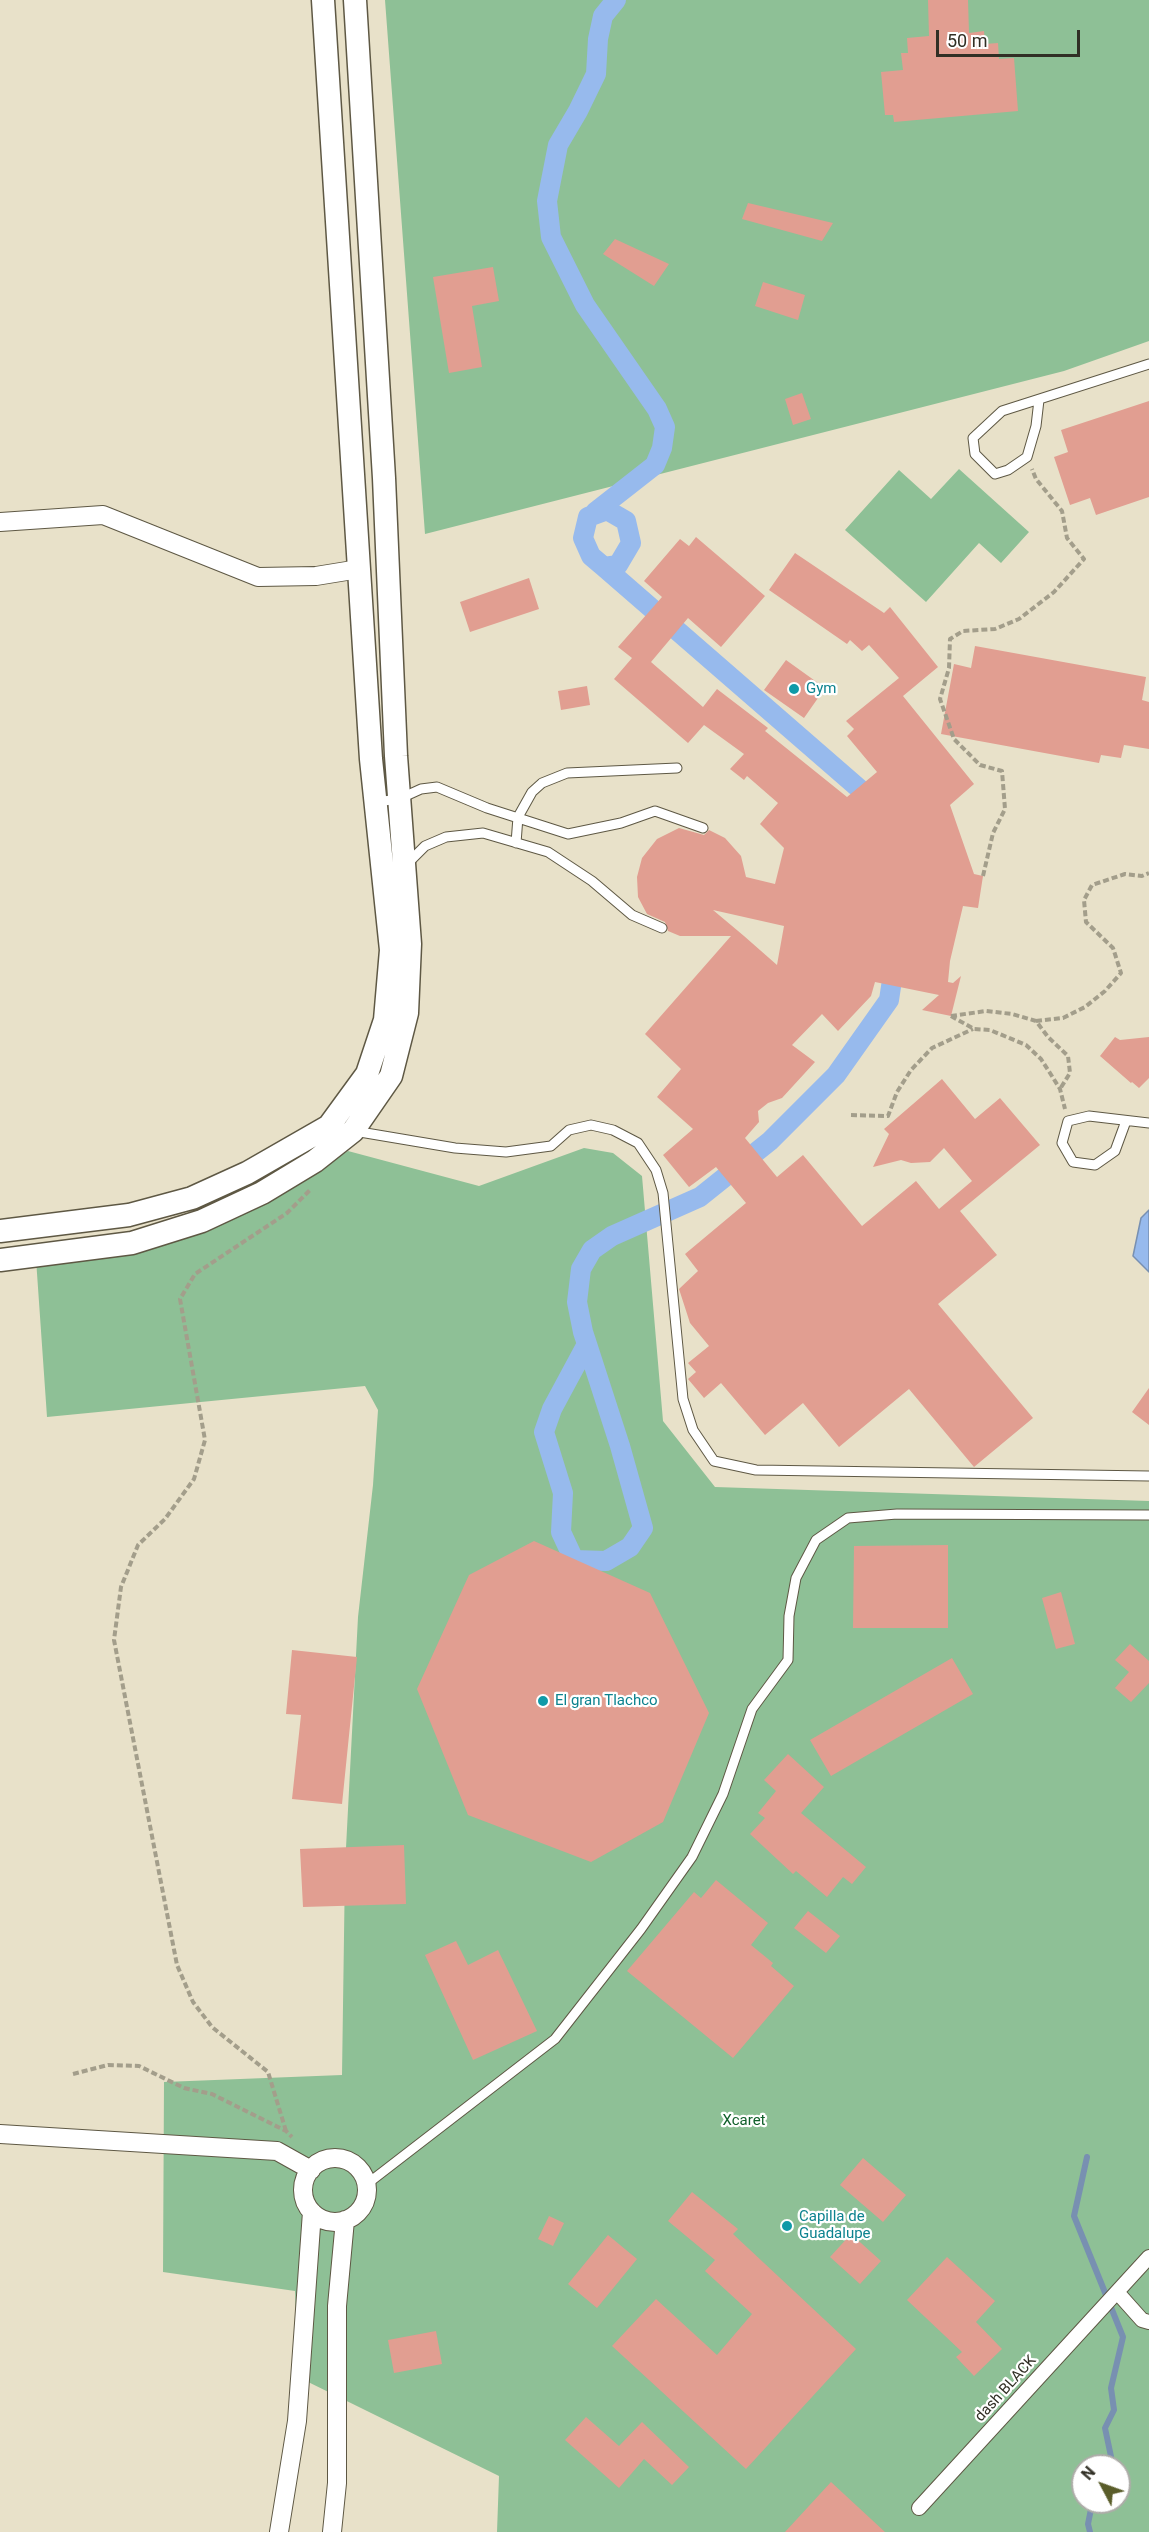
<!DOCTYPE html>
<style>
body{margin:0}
#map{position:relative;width:1149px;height:2532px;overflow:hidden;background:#e8e1c9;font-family:Roboto,sans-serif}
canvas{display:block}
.north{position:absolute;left:1071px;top:2454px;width:60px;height:60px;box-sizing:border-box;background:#fff;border:2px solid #adaca8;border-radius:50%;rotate:311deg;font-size:16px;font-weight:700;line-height:24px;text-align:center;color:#312f25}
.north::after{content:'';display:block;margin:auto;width:21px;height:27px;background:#5a5d2a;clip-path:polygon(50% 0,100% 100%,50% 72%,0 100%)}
.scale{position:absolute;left:936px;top:30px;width:144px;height:27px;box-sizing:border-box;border:3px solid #312f25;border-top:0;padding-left:8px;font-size:18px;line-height:21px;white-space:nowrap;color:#312f25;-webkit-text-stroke:4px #fff;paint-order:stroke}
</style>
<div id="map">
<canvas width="1149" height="2532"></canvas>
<div class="north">N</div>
<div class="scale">50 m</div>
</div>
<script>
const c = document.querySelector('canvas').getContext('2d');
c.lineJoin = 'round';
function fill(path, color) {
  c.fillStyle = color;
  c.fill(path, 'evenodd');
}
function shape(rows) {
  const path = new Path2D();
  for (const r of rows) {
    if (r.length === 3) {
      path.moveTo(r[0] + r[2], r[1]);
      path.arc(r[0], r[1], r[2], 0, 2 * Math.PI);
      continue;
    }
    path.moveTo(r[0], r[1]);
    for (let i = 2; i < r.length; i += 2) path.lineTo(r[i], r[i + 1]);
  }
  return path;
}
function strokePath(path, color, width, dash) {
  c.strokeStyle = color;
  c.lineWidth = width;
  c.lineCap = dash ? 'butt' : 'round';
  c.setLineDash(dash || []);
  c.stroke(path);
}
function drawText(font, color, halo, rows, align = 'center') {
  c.font = font + ' Roboto,sans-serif';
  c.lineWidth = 4.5;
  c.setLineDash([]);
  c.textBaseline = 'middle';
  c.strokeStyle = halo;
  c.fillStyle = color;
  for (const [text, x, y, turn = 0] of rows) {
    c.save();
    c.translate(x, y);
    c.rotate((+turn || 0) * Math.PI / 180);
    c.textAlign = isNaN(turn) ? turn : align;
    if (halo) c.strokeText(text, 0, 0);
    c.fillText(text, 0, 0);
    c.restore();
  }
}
fill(shape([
 [385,0,1149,0,1149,341,1064,371,425,534],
 [959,469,1029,532,1001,563,979,543,926,602,845,530,899,470,931,499],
 [584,1148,613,1153,642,1176,663,1421,715,1487,1149,1501,1149,2532,497,2532,499,2476,298,2377,295,2291,163,2272,164,2082,342,2075,345,1867,358,1617,373,1485,378,1410,365,1386,47,1417,36,1259,130,1249,317,1170,348,1151,479,1186],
 [1083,2466,1119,2466,1119,2502,1083,2502]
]), '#8ec096');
const water = shape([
 [1149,1210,1149,1272,1133,1256,1141,1218,1149,1210]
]);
fill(water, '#97baed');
strokePath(water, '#7890b1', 1.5);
strokePath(shape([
 [1087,2157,1074,2216,1123,2337,1111,2388,1114,2410,1105,2428,1113,2466],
 [1090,2532,1088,2524,1091,2509,1095,2502]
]), '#7890b1', 6);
strokePath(shape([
 [595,512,655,465,662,448,665,427,657,409,585,305,551,237,547,201,558,145,578,111,596,74,598,39,603,16,616,0],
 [604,567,618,565,631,543,626,521,607,510,588,517,583,538,591,556,604,567,878,805],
 [587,1344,552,1409,544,1432,563,1493,561,1532,574,1560,606,1561,630,1547,643,1528,620,1446,587,1344,583,1332,577,1302,581,1269,592,1250,612,1236,700,1197,770,1141,836,1075,889,1000,895,960]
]), '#97baed', 20);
fill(shape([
 [928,0,968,0,969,33,984,31,985,44,998,43,999,59,1014,58,1018,111,894,122,893,115,885,115,881,72,903,70,901,53,908,53,907,38,929,36],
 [748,203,833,223,822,241,742,219],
 [615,239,669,264,654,286,603,254],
 [493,267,499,301,472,306,482,367,449,373,433,277],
 [763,282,805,295,798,320,755,306],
 [802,393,811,419,793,425,785,399],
 [1149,401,1149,497,1096,515,1090,498,1070,505,1054,457,1068,452,1061,430],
 [696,537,765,596,721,647,688,618,651,662,703,707,717,689,768,728,765,731,847,797,877,772,847,736,854,729,846,721,899,678,869,645,862,651,850,640,847,644,769,590,795,553,884,613,890,607,938,667,903,696,974,784,950,805,974,874,983,876,978,908,963,906,950,961,948,982,953,983,961,976,951,1016,922,1010,939,995,875,982,871,996,838,1031,822,1014,792,1045,815,1062,782,1098,768,1103,758,1111,759,1122,745,1138,777,1177,803,1155,862,1226,916,1181,939,1209,972,1181,944,1148,930,1162,911,1163,901,1160,873,1167,889,1134,884,1129,942,1079,975,1119,1000,1098,1040,1145,960,1211,997,1255,938,1304,1033,1418,974,1467,909,1389,839,1447,803,1403,765,1435,721,1383,704,1398,688,1379,696,1372,688,1363,709,1346,690,1323,679,1289,698,1271,685,1254,746,1203,716,1167,689,1187,663,1155,693,1129,657,1097,681,1069,645,1034,731,936,680,936,668,931,665,922,647,914,638,897,637,877,642,858,657,839,679,828,704,835,709,830,725,838,741,856,746,877,775,884,784,848,760,824,778,803,747,776,744,780,730,769,744,754,704,725,688,743,614,679,632,658,618,647,662,597,644,581,680,539,689,546],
 [713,910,784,926,777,965,744,936],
 [529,578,539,609,470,632,460,602],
 [975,646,1146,677,1142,700,1149,702,1149,749,1124,745,1121,758,1101,755,1099,763,941,734,954,664,971,668],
 [786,660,825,688,804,718,764,690],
 [587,686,590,705,561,710,558,691],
 [1115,1037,1120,1040,1149,1037,1149,1078,1139,1088,1132,1082,1131,1083,1100,1056],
 [1149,1388,1149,1425,1132,1412],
 [534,1541,650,1593,709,1713,663,1822,591,1862,468,1815,417,1689,469,1575],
 [948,1545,948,1628,853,1628,854,1546],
 [1061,1592,1075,1644,1056,1649,1042,1598],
 [1130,1644,1149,1661,1149,1683,1131,1702,1115,1688,1129,1672,1115,1660],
 [292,1650,357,1657,342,1804,292,1799,301,1715,286,1714],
 [952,1658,973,1694,831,1776,810,1740],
 [788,1754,824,1787,801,1813,866,1867,852,1884,843,1877,827,1897,796,1871,793,1874,750,1834,765,1818,758,1813,776,1791,764,1780],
 [404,1845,406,1904,303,1907,300,1849],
 [716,1880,768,1923,751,1945,773,1963,771,1966,794,1986,733,2058,627,1971,694,1892,701,1898],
 [808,1911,840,1936,826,1953,794,1928],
 [456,1941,468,1965,498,1950,537,2031,473,2060,425,1955],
 [863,2158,906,2195,883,2222,840,2185],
 [692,2192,738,2229,733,2234,856,2349,746,2469,612,2346,656,2299,717,2355,752,2314,705,2271,715,2260,668,2221],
 [549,2216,564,2223,553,2246,538,2239],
 [851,2234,881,2261,860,2284,830,2257],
 [608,2235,637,2259,597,2308,568,2284],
 [947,2257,995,2301,976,2322,1002,2349,974,2376,956,2357,962,2352,907,2300],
 [436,2331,442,2364,394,2373,388,2340],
 [586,2417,619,2446,642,2422,689,2467,672,2485,644,2459,619,2488,565,2440],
 [831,2482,885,2532,785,2532]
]), '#e19e91');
const service = shape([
 [1039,400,1036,426,1027,457,1008,470,995,474,975,454,973,438,1002,411,1149,364],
 [376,802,399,799,421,789,437,787,487,808,568,834,621,823,655,811,703,828],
 [516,843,518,817,532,792,542,783,567,773,677,768],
 [407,864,425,846,446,837,483,833,548,852,592,881,632,915,662,928],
 [1126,1121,1115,1151,1095,1165,1073,1162,1062,1143,1068,1121,1089,1116,1149,1123],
 [354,1131,455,1148,506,1152,551,1146,569,1130,591,1125,613,1130,638,1143,656,1170,663,1193,683,1399,693,1430,714,1461,756,1470,1149,1476],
 [367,2184,555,2039,641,1929,692,1857,723,1794,752,1709,788,1660,789,1616,796,1578,816,1540,848,1518,897,1514,1149,1515]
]);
const pedestrian = shape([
 [1117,2292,1142,2320,1149,2322],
 [919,2508,1149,2257]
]);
const minor = shape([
 [0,522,103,515,258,577,316,576,359,569],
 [0,2134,277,2151,311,2170],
 [335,2190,32],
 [279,2532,297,2421,312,2212],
 [332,2532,337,2483,337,2306,345,2220]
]);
const tertiary = shape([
 [0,1231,129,1215,192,1198,247,1173,329,1126,367,1074,385,1020,391,950,371,759,323,0],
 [0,1260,132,1243,202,1221,262,1193,315,1161,353,1131,391,1076,407,1013,410,944,396,756,384,478,355,0]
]);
strokePath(service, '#5e5844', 11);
strokePath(pedestrian, '#5e5844', 16);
strokePath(minor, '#5e5844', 20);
strokePath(tertiary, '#5e5844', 25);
strokePath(shape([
 [983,876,993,833,1005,809,1002,771,980,765,954,739,940,699,949,668,950,639,963,631,995,629,1019,619,1054,592,1084,559,1067,538,1062,511,1036,479,1032,469],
 [951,1016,974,1029,990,1030,1026,1045,1041,1059,1050,1073,1060,1089,1065,1109],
 [951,1016,986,1011,1012,1014,1036,1021,1048,1037,1068,1056,1070,1073,1060,1089],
 [1036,1021,1063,1018,1085,1007,1105,991,1121,973,1113,948,1086,922,1084,900,1092,885,1125,874,1142,876,1149,873],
 [851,1115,888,1116,897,1092,911,1070,932,1048,973,1029],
 [73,2074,108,2065,139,2066,184,2088,212,2094,286,2131,292,2137],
 [286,2131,268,2072,212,2027,193,2002,177,1965,114,1640,121,1587,138,1545,165,1519,194,1479,205,1440,180,1299,195,1274,287,1213,311,1189]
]), '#a39e8b', 4, [6, 3]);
strokePath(service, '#fff', 9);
strokePath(pedestrian, '#fff', 14);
strokePath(minor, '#fff', 18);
strokePath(tertiary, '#fff', 22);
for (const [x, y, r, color] of [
 [794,689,6,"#0f9aa8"],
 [543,1701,6,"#0f9aa8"],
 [787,2226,6,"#0f9aa8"]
]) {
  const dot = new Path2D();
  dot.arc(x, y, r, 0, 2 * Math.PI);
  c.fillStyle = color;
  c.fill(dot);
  strokePath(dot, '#fff', 2);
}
drawText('15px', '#0d838f', '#fff', [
 ["Gym",806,689],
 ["El gran Tlachco",555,1701],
 ["Capilla de",799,2217],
 ["Guadalupe",799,2234]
], 'left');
drawText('15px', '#11602b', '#fff', [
 ["Xcaret",744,2121]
]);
drawText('15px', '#312f25', '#fff', [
 ["dash BLACK",1006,2389,-48]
]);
</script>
